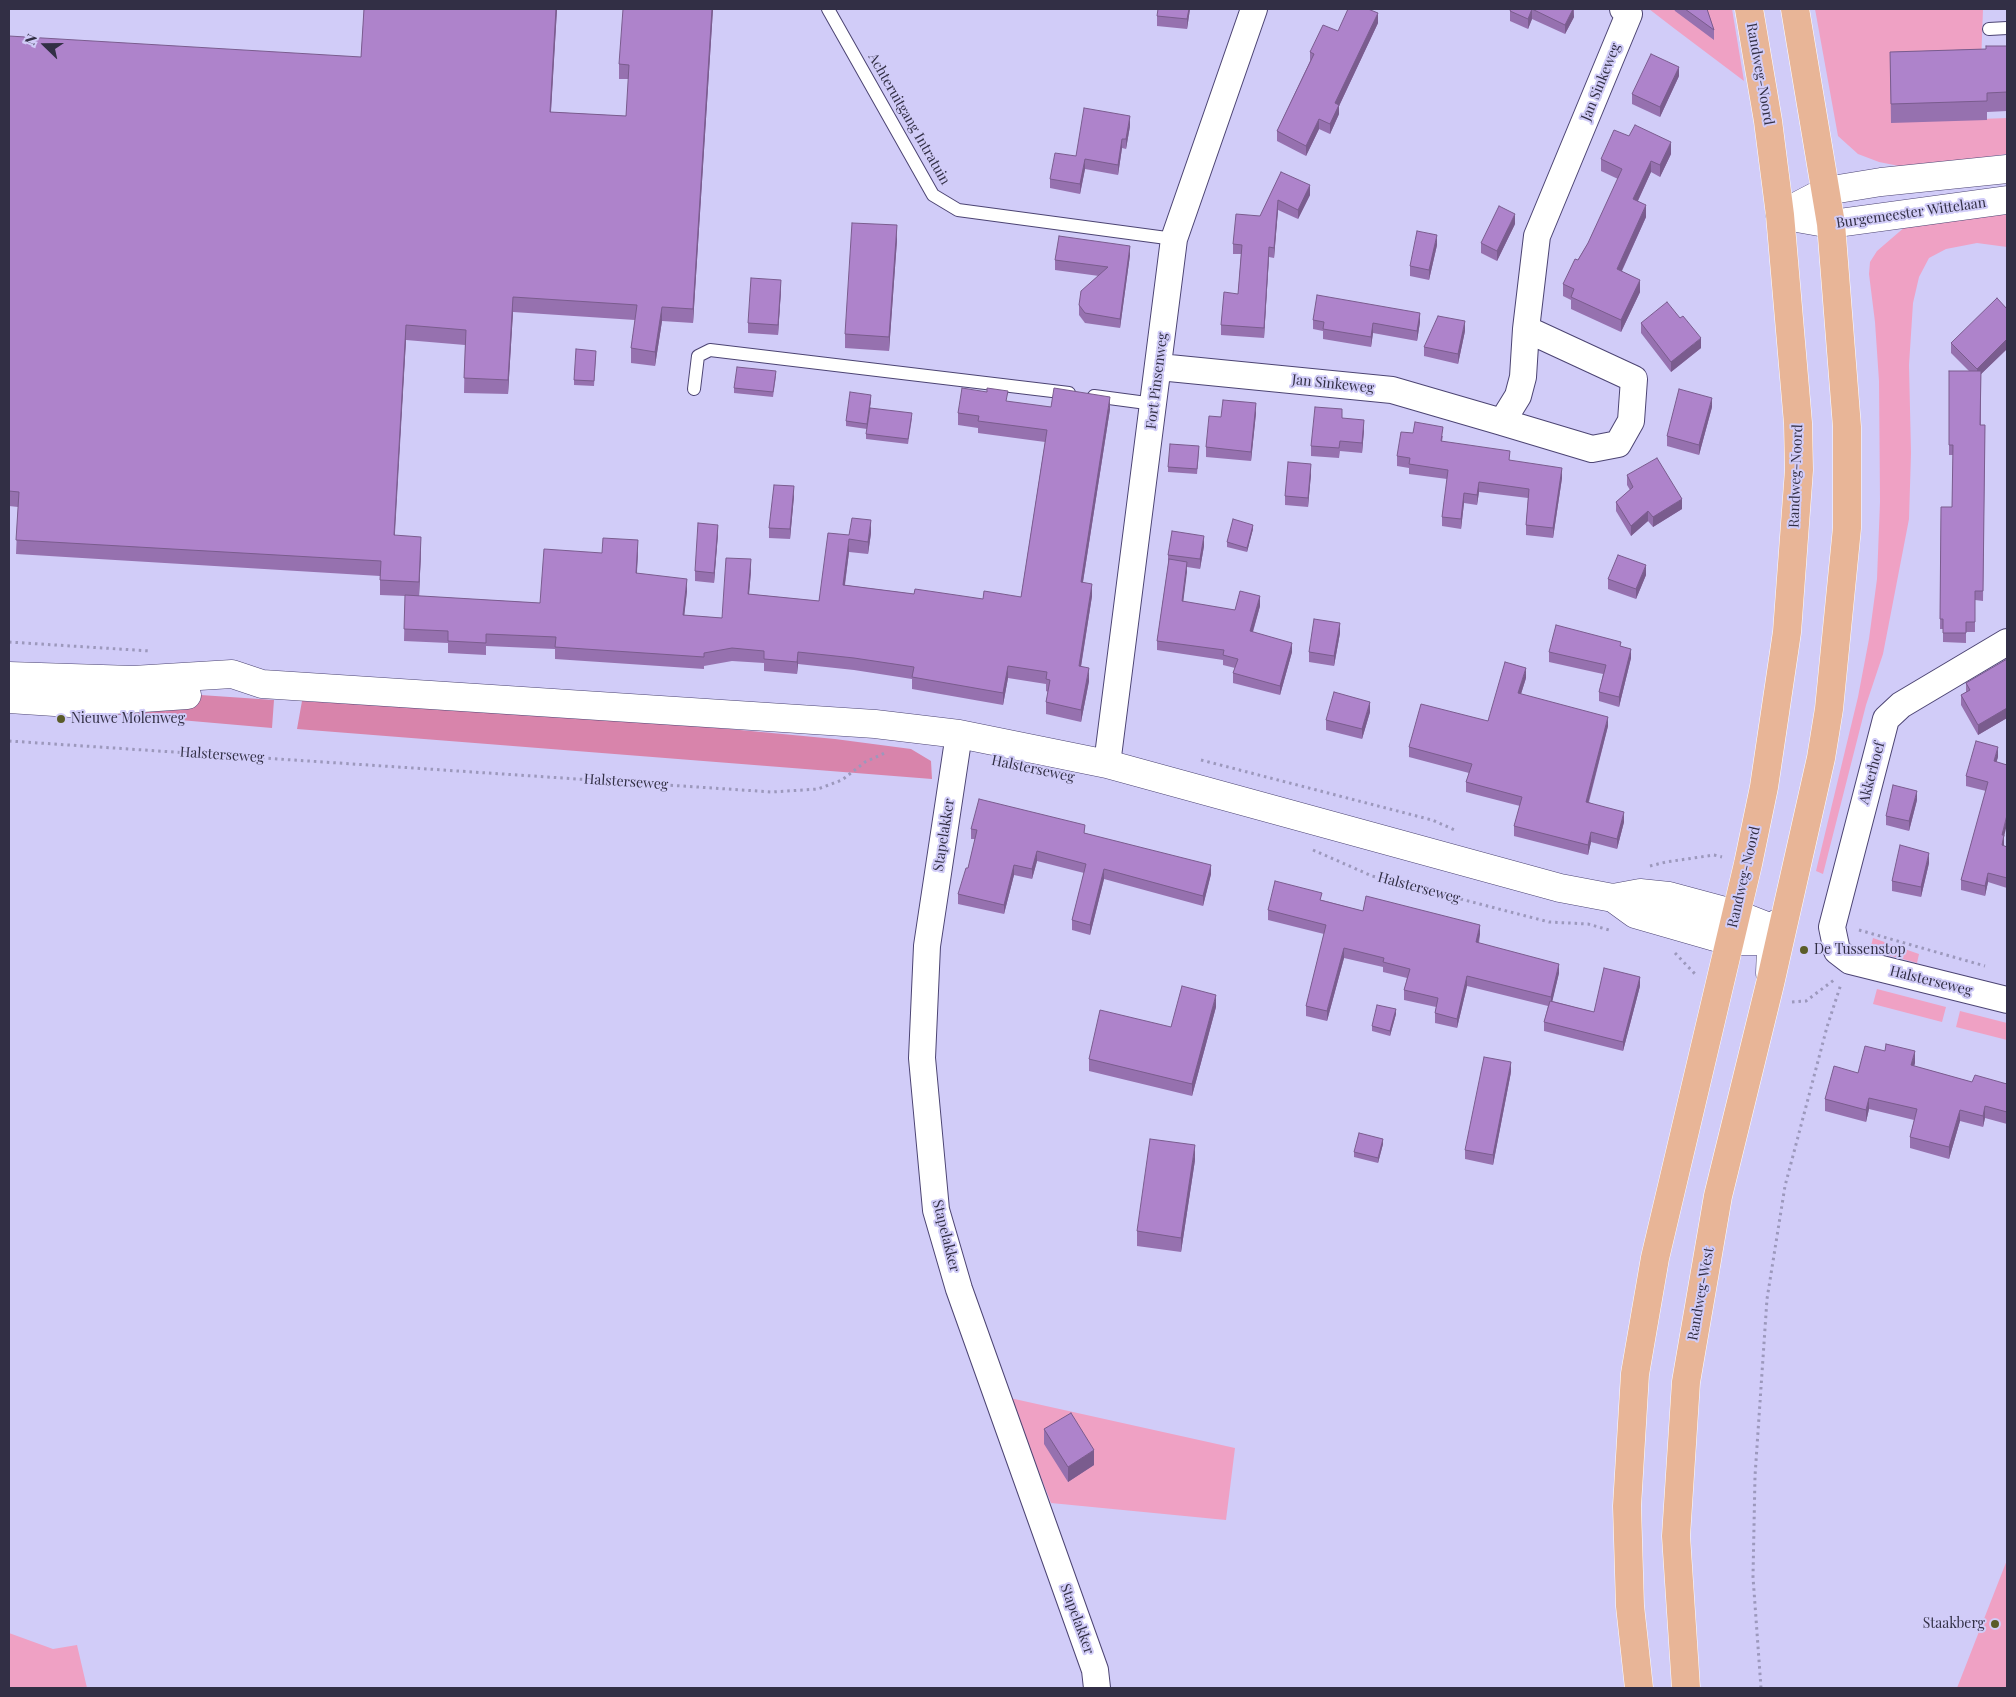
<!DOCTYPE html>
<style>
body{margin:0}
#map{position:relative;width:2016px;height:1697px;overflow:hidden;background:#d1ccf8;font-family:"Playfair Display",serif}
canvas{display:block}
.frame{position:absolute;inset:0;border:10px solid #322f45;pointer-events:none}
.north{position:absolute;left:20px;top:20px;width:50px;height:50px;-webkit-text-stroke:4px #d1ccf8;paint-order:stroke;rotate:292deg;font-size:14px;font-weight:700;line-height:20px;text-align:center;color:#322f45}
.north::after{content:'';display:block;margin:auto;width:18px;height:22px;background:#322f45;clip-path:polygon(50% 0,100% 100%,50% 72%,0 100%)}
</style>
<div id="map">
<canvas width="2016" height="1697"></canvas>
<div class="frame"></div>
<div class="north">N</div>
</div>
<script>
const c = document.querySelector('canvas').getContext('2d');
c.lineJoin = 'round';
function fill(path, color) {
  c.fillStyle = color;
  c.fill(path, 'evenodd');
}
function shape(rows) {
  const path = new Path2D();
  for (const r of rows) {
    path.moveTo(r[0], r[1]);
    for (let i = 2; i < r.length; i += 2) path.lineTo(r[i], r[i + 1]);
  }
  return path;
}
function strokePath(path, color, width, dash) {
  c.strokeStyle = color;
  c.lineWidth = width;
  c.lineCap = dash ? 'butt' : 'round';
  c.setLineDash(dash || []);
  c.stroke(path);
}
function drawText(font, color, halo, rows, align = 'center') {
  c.font = font + ' "Playfair Display",serif';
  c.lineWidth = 4;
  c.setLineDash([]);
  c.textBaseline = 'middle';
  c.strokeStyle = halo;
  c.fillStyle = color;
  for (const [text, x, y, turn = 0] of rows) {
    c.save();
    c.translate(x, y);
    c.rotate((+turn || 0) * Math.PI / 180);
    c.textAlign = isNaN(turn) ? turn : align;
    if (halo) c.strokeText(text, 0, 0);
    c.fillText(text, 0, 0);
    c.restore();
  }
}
fill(shape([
 [1649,9,1732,9,1744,81,1675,29],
 [1815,9,1983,9,1981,64,1900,122,2007,118,2007,154,1930,165,1899,166,1879,162,1858,154,1838,136],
 [2007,211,2007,247,1977,243,1946,249,1929,258,1919,277,1913,303,1909,365,1911,453,1909,519,1883,654,1866,705,1823,874,1816,871,1858,697,1869,639,1877,579,1880,502,1879,381,1875,322,1869,274,1870,262,1877,251,1906,226],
 [1873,938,1919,954,1917,963,1870,950],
 [1877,989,1946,1007,1942,1022,1873,1004],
 [1960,1011,2007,1023,2007,1040,1956,1027],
 [1010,1398,1235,1448,1226,1520,1051,1503],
 [2007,1560,2007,1688,1957,1688],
 [9,1633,53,1649,77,1645,87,1688,9,1688]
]), '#efa1c4');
fill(shape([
 [9,682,274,700,272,728,88,712],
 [302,701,645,721,835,739,911,749,931,761,932,779,297,729]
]), '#d884ab');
const lane = shape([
 [828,9,933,195,958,210,1174,239],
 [1989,29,2007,28],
 [694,389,698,356,710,350,1069,393],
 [1094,396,1154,404]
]);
const street = shape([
 [1159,367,1392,390,1502,422,1518,396,1523,377,1526,329,1537,236,1629,14,1623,9],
 [1502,422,1592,449,1618,444,1631,421,1634,379,1526,329],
 [2007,642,1901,705,1886,719,1832,927,1837,951,1850,961,2007,1000],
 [959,734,927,946,922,1058,936,1210,959,1289,1095,1670,1097,1688],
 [1107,764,1174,239,1254,9]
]);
const secondary = shape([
 [1780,215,1826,191,1881,182,2007,169],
 [1780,215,1831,224,2007,200],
 [9,676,133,680,232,674,262,684,875,724,959,734,1107,764,1560,888,1613,898,1640,893,1669,896,1736,914,1764,925,1771,949,1770,973],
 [9,699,70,703,187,695],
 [1613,898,1635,914,1729,941,1755,941,1773,930,1778,923]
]);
const primary = shape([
 [1639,1688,1630,1606,1627,1506,1635,1374,1655,1258,1748,864,1764,787,1787,632,1799,470,1798,423,1780,215,1768,121,1749,9],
 [1686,1688,1676,1536,1686,1382,1718,1196,1770,984,1821,758,1829,709,1847,528,1847,427,1831,224,1795,9]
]);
strokePath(lane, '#4c4473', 14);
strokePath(street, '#4c4473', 28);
strokePath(secondary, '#4c4473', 29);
strokePath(primary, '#fff', 29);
strokePath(shape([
 [9,642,150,651],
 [9,741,772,792,818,789,842,780,865,762,887,752],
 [1201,760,1432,820,1455,830],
 [1313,850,1372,876,1549,922,1588,924,1609,930],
 [1650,866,1666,862,1714,855,1722,857],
 [1859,930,1985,966],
 [1675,953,1695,974],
 [1792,1002,1806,1001,1834,980],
 [1761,1688,1753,1577,1755,1476,1767,1299,1785,1186,1827,1027,1841,984]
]), '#9c98bc', 3, [2.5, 4]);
strokePath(lane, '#fff', 12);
strokePath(street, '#fff', 26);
strokePath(secondary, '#fff', 28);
strokePath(primary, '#e8b597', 28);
fill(shape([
 [364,9,557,9,551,112,626,116,629,79,619,79,619,64,713,9,693,323,662,321,655,366,631,363,631,348,635,320,513,312,508,394,464,393,465,345,406,340,394,536,421,551,419,596,540,603,602,553,638,552,637,573,687,591,684,615,722,618,751,571,749,594,819,601,849,535,871,533,868,554,849,552,845,585,914,594,983,599,1021,597,1045,442,978,433,978,428,958,425,958,413,1008,402,1051,407,1110,409,1083,582,1092,596,1081,667,1089,681,1081,722,1046,714,1046,702,1048,692,1046,691,1046,684,1008,678,1003,705,912,689,912,679,854,670,798,664,797,674,764,671,764,663,732,661,704,666,704,669,555,659,555,649,486,646,486,655,448,653,448,643,404,641,405,596,380,595,380,576,16,554,18,507,9,506,9,50,361,57],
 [1190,9,1187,29,1157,26,1157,16],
 [1511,9,1574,9,1574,17,1565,34,1532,19,1528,29,1510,21,1510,11],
 [1674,9,1707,9,1714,30,1714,40,1675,11],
 [1378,23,1339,106,1339,114,1330,134,1319,129,1306,156,1277,141,1277,131,1310,61,1310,52,1338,31],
 [2007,46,2007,111,1987,112,1987,120,1891,123,1890,52,1986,49],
 [1679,76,1660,117,1632,104,1632,94],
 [1130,126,1126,149,1122,148,1118,175,1085,169,1080,194,1050,188,1050,179,1076,156],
 [1629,136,1671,154,1660,177,1651,172,1638,201,1646,217,1622,271,1640,292,1621,332,1571,309,1571,300,1563,296,1563,284,1588,243,1618,179,1601,171,1601,159],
 [1281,172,1310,195,1298,219,1278,210,1274,258,1269,257,1264,338,1221,335,1221,325,1238,294,1241,254,1233,254,1233,244,1260,216],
 [1515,224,1497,261,1481,253,1481,243],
 [897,240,889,351,845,348,845,334],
 [1437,245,1429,280,1410,276,1410,266],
 [1130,255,1120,328,1085,323,1079,315,1079,305,1099,276,1055,270,1055,260],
 [781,290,778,335,748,333,748,323],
 [2007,309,2007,349,1981,374,1981,425,1985,425,1983,601,1975,600,1975,632,1966,632,1966,643,1943,642,1943,629,1940,629,1941,507,1952,507,1953,455,1949,455,1949,371,1969,371,1951,353,1951,343],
 [1313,320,1420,322,1417,341,1373,333,1371,347,1323,339,1323,331,1313,329],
 [1641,323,1701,348,1671,372,1641,333],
 [1465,331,1458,364,1424,356,1424,347],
 [596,355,594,386,574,385,574,380],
 [776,376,773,397,734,393,734,388],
 [871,400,867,429,846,426,846,421],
 [1712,407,1699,455,1667,446,1667,436],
 [1256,413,1251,461,1206,457,1206,447,1221,417],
 [912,418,908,444,866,439,866,434],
 [1342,418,1364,430,1362,453,1340,451,1339,458,1311,456,1311,446],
 [1413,433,1443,436,1442,441,1510,460,1562,478,1553,538,1526,535,1526,525,1528,498,1479,492,1477,505,1464,503,1461,529,1442,526,1442,517,1447,479,1409,474,1409,468,1397,466,1397,456],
 [1199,451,1197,474,1168,472,1168,467],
 [1311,474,1308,507,1285,505,1285,496],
 [1627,475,1682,509,1653,527,1648,521,1631,536,1616,511,1616,502,1630,490,1627,485],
 [794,496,790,539,769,538,769,528],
 [1253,529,1247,552,1227,547,1227,542],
 [718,534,714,583,695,581,695,571],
 [1204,546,1200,569,1187,567,1183,602,1235,610,1260,606,1253,632,1292,652,1280,695,1233,683,1233,673,1235,668,1223,665,1223,660,1157,650,1157,641,1168,565,1168,555],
 [1646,575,1636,599,1608,589,1608,579],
 [1340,633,1334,666,1309,662,1309,652],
 [1621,646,1631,658,1619,707,1599,701,1599,692,1603,674,1549,662,1549,652],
 [2007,659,2007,718,1978,735,1961,705,1961,695,1966,692,1966,683],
 [1526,678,1521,694,1608,726,1589,802,1624,822,1617,849,1591,842,1588,855,1514,836,1514,826,1520,806,1466,792,1466,782,1469,773,1409,757,1409,747,1488,721],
 [1370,712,1362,739,1326,730,1326,720],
 [1998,757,1996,762,2004,837,2004,846,2007,847,2007,888,1988,882,1985,896,1961,890,1961,880,1986,791,1966,786,1966,776],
 [1917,800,1909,831,1886,825,1886,816],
 [971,829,1085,833,1211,874,1203,906,1104,879,1090,935,1072,930,1072,920,1084,873,1037,861,1032,879,1014,875,1004,914,958,904,958,894,968,868,975,839,971,839],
 [1929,863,1921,897,1892,891,1892,881],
 [1322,900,1363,911,1480,934,1479,943,1559,973,1552,1001,1594,1012,1640,986,1623,1051,1544,1031,1544,1022,1548,1006,1467,986,1457,1028,1435,1023,1435,1013,1436,1007,1404,1000,1404,990,1407,978,1383,972,1383,967,1344,958,1327,1021,1306,1016,1306,1006,1324,934,1268,920,1268,910],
 [1216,1007,1192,1096,1089,1071,1089,1059,1171,1027],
 [1396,1014,1390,1036,1372,1031,1372,1026],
 [1915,1063,1914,1066,1972,1082,2007,1084,2007,1124,1985,1118,1983,1127,1960,1121,1949,1159,1910,1148,1910,1137,1914,1120,1869,1109,1866,1122,1825,1111,1825,1099,1858,1073],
 [1511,1072,1493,1165,1465,1159,1465,1150],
 [1383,1144,1378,1163,1354,1157,1354,1152],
 [1195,1160,1181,1252,1137,1246,1137,1231],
 [1044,1429,1094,1465,1068,1482,1044,1444]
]), '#9671af');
fill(shape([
 [556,9,557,9,550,126,550,112],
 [712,9,713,9,693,323,693,309],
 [1189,9,1190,9,1187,29,1187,19],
 [1532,9,1532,19,1528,29,1528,19],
 [1573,9,1574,17,1565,34,1565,25],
 [1378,13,1378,23,1339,106,1339,114,1330,134,1330,124,1335,103],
 [1679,67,1679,76,1660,117,1660,107],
 [1130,116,1130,126,1126,149,1126,139],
 [1319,119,1319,129,1306,156,1306,146],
 [1122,139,1122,148,1118,175,1118,165],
 [1671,142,1671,154,1660,177,1660,165],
 [1085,159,1085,169,1080,194,1080,184],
 [1651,161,1651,172,1633,211,1633,199],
 [1310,185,1310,195,1298,219,1298,210],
 [1278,200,1278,210,1274,258,1274,248],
 [1646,205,1646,217,1617,281,1617,269],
 [1515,214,1515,224,1497,261,1497,251],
 [897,225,897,240,889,351,889,337],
 [1437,235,1437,245,1429,280,1429,270],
 [1130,246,1130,255,1120,328,1120,319],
 [1269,247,1269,257,1264,338,1264,328],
 [781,280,781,290,778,335,778,325],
 [1640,280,1640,292,1621,332,1621,320],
 [513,297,513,312,508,394,508,380],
 [662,307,662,321,655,366,655,352],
 [1420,313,1420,322,1417,341,1417,331],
 [1465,321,1465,331,1458,364,1458,354],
 [1373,323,1373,333,1371,347,1371,337],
 [406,325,406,340,394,550,394,535],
 [1701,338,1701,348,1671,372,1671,362],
 [2007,339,2007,349,1977,378,1977,369],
 [871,395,871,400,867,429,867,424],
 [1110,397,1110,409,1081,594,1081,582],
 [1712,398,1712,407,1699,455,1699,445],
 [1256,403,1256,413,1251,461,1251,452],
 [1364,420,1364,430,1362,453,1362,443],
 [1311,464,1311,474,1308,507,1308,498],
 [1562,468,1562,478,1553,538,1553,528],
 [1479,482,1479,492,1477,505,1477,495],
 [794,486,794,496,790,539,790,529],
 [1464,493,1464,503,1461,529,1461,519],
 [1682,499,1682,509,1653,527,1653,517],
 [1648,511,1648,521,1631,536,1631,526],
 [871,520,871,533,868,554,868,542],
 [718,525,718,534,714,583,714,573],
 [1253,525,1253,529,1247,552,1247,548],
 [1204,536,1204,546,1200,569,1200,559],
 [421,537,421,551,419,597,419,582],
 [849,539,849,552,843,597,843,585],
 [638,540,638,552,636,585,636,573],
 [751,559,751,571,748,606,748,594],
 [1187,562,1187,572,1182,611,1182,601],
 [1646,565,1646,575,1636,599,1636,589],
 [687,579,687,591,683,627,683,615],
 [1092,584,1092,596,1079,678,1079,666],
 [1260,596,1260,606,1250,641,1250,631],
 [1340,623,1340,633,1334,666,1334,656],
 [1292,643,1292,652,1280,695,1280,686],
 [1631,649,1631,658,1619,707,1619,697],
 [798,652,798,664,797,674,797,662],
 [1008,666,1008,678,1003,705,1003,693],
 [1089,668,1089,681,1081,722,1081,710],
 [1526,668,1526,678,1518,703,1518,693],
 [1370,702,1370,712,1362,739,1362,729],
 [2007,708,2007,718,1978,735,1978,725],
 [1608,717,1608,726,1586,811,1586,802],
 [1998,747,1998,757,1994,771,1994,761],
 [1917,791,1917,800,1909,831,1909,821],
 [1624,812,1624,822,1617,849,1617,839],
 [2007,815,2007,824,2004,837,2004,845,2002,855,2002,835],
 [1591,832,1591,842,1588,855,1588,845],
 [1037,851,1037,861,1032,879,1032,869],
 [1929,853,1929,863,1921,897,1921,887],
 [1014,865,1014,875,1004,914,1004,905],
 [1211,865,1211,874,1203,906,1203,896],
 [1104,869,1104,879,1090,935,1090,925],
 [1988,873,1988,882,1985,896,1985,886],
 [1480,925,1480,934,1476,952,1476,942],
 [1344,948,1344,958,1327,1021,1327,1011],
 [1559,964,1559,973,1551,1007,1551,997],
 [1467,976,1467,986,1457,1028,1457,1019],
 [1640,977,1640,986,1623,1051,1623,1042],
 [1216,995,1216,1007,1192,1096,1192,1084],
 [1396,1009,1396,1014,1390,1036,1390,1031],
 [1915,1051,1915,1063,1911,1077,1911,1065],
 [1511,1062,1511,1072,1493,1165,1493,1155],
 [1869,1098,1869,1109,1866,1122,1866,1110],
 [1985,1106,1985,1118,1983,1127,1983,1116],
 [1960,1110,1960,1121,1949,1159,1949,1147],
 [1383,1139,1383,1144,1378,1163,1378,1158],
 [1195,1145,1195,1160,1181,1252,1181,1238],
 [1094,1450,1094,1465,1068,1482,1068,1467]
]), '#7a5c8e');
const building = shape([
 [364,9,556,9,550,112,626,116,629,65,619,64,623,9,712,9,693,309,662,307,655,352,631,348,637,305,513,297,508,380,464,378,466,330,406,325,394,535,421,537,419,582,380,580,381,561,16,540,19,492,9,491,9,36,361,57,364,9],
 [1158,9,1189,9,1187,19,1157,16,1158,9],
 [1348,9,1368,9,1378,13,1335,103,1339,105,1330,124,1319,119,1306,146,1277,131,1314,54,1310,52,1323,25,1338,31,1348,9],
 [1511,9,1573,9,1565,25,1532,9,1528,19,1510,11,1511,9],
 [1685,9,1707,9,1714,30,1685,9],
 [1986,46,2007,46,2007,92,1987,93,1987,101,1891,104,1890,52,1986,49,1986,46],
 [1651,54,1679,67,1660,107,1632,94,1651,54],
 [1084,108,1130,116,1126,139,1122,139,1118,165,1085,159,1080,184,1050,179,1055,153,1076,156,1084,108],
 [1635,125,1671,142,1660,165,1651,161,1633,199,1646,205,1617,269,1640,280,1621,320,1571,297,1574,289,1563,284,1575,259,1578,260,1588,243,1622,169,1601,159,1614,130,1629,136,1635,125],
 [1281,172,1310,185,1298,210,1278,200,1274,248,1269,247,1264,328,1221,325,1224,292,1238,294,1242,245,1233,244,1236,214,1260,216,1281,172],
 [1499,206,1515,214,1497,251,1481,243,1499,206],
 [852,223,897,225,889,337,845,334,852,223],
 [1417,231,1437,235,1429,270,1410,266,1417,231],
 [1059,236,1130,246,1120,319,1085,313,1079,305,1081,291,1108,267,1055,260,1059,236],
 [751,278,781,280,778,325,748,323,751,278],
 [1317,295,1420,313,1417,331,1373,323,1371,337,1323,329,1324,322,1313,320,1317,295],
 [1997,298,2007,309,2007,339,1977,369,1951,343,1997,298],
 [1667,302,1680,318,1683,316,1701,338,1671,362,1641,323,1667,302],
 [1438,316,1465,321,1458,354,1424,347,1438,316],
 [576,349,596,351,594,381,574,380,576,349],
 [737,367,776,371,773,392,734,388,737,367],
 [1949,371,1981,371,1980,425,1985,425,1983,591,1975,591,1975,622,1966,622,1966,633,1943,633,1943,619,1940,619,1941,507,1952,507,1953,445,1949,445,1949,371],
 [962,388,987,392,987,388,1008,391,1006,401,1051,407,1054,388,1110,397,1081,582,1092,584,1079,666,1089,668,1081,710,1046,702,1050,680,1046,679,1047,672,1008,666,1003,693,912,677,914,667,854,658,798,652,797,662,764,659,764,651,732,648,704,653,704,657,555,647,556,637,486,634,486,643,448,641,448,631,404,629,405,595,540,603,544,549,602,553,603,538,638,540,636,573,687,579,683,615,722,618,726,558,751,559,748,594,819,601,828,533,849,535,852,518,871,520,868,542,849,539,843,585,914,594,915,589,983,599,984,591,1021,597,1047,430,978,421,979,416,958,413,962,388],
 [1679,389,1712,398,1699,445,1667,436,1679,389],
 [850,392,871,395,867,424,846,421,850,392],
 [1223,400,1256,403,1251,452,1206,447,1209,416,1221,417,1223,400],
 [1315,407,1342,409,1342,418,1364,420,1362,443,1340,441,1339,448,1311,446,1315,407],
 [870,408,912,413,908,439,866,434,870,408],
 [1415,422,1443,427,1441,441,1510,451,1509,460,1562,468,1553,528,1526,525,1529,489,1479,482,1477,495,1464,493,1461,519,1442,517,1448,470,1409,464,1410,458,1397,456,1401,432,1413,433,1415,422],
 [1170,444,1199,446,1197,469,1168,467,1170,444],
 [1657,458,1682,499,1653,517,1648,511,1631,526,1616,502,1633,487,1627,475,1657,458],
 [1288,462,1311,464,1308,498,1285,496,1288,462],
 [774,485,794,486,790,529,769,528,774,485],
 [1233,519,1253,525,1247,548,1227,542,1233,519],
 [698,523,718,525,714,573,695,571,698,523],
 [1172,531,1204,536,1200,559,1168,555,1172,531],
 [1618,555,1646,565,1636,589,1608,579,1618,555],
 [1169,559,1187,562,1182,601,1235,610,1240,591,1260,596,1250,631,1292,643,1280,686,1233,673,1238,659,1223,655,1224,650,1157,641,1169,559],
 [1314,619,1340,623,1334,656,1309,652,1314,619],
 [1556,625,1621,642,1620,646,1631,649,1619,697,1599,692,1606,665,1549,652,1556,625],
 [2007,659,2007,708,1978,725,1961,695,1970,690,1966,683,2007,659],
 [1505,662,1526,668,1518,693,1608,717,1586,802,1624,812,1617,839,1591,832,1588,845,1514,826,1522,797,1466,782,1472,764,1409,747,1421,704,1488,721,1505,662],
 [1334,692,1370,702,1362,729,1326,720,1334,692],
 [1976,741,1998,747,1994,761,2007,765,2007,815,2002,835,2004,835,2002,845,2007,847,2007,878,1988,873,1985,886,1961,880,1988,782,1966,776,1976,741],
 [1893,785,1917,791,1909,821,1886,816,1893,785],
 [979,799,1085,825,1084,833,1211,865,1203,896,1104,869,1090,925,1072,920,1086,864,1037,851,1032,869,1014,865,1004,905,958,894,966,868,968,868,977,830,971,829,979,799],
 [1900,845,1929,853,1921,887,1892,881,1900,845],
 [1275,881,1322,893,1320,900,1363,911,1366,896,1480,925,1476,942,1559,964,1551,997,1467,976,1457,1019,1435,1013,1438,998,1404,990,1410,969,1383,962,1384,958,1344,948,1327,1011,1306,1006,1326,925,1268,910,1275,881],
 [1604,968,1640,977,1623,1042,1544,1022,1550,1001,1594,1012,1604,968],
 [1182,986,1216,995,1192,1084,1089,1059,1100,1010,1171,1027,1182,986],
 [1377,1005,1396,1009,1390,1031,1372,1026,1377,1005],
 [1886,1044,1915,1051,1911,1065,1972,1082,1975,1075,2007,1084,2007,1112,1985,1106,1983,1116,1960,1110,1949,1147,1910,1137,1917,1109,1869,1098,1866,1110,1825,1099,1834,1066,1858,1073,1865,1046,1885,1051,1886,1044],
 [1484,1057,1511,1062,1493,1155,1465,1150,1484,1057],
 [1359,1133,1383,1139,1378,1158,1354,1152,1359,1133],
 [1150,1139,1195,1145,1181,1238,1137,1231,1150,1139],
 [1071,1413,1094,1450,1068,1467,1044,1429,1071,1413]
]);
fill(building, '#ae83cb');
strokePath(building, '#7a5c8e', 1);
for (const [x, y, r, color] of [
 [61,719,5,"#5a5c29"],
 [1804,950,5,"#5a5c29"],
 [1995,1624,5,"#5a5c29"]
]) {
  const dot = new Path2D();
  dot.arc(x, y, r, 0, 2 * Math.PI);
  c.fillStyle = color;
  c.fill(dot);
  strokePath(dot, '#d1ccf8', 2);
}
drawText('14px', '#322f45', '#d1ccf8', [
 ["Randweg-Noord",1760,74,80],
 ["Jan Sinkeweg",1601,82,-68],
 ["Achteruitgang Intratuin",909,119,60],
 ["Burgemeester Wittelaan",1911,213,-8],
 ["Fort Pinsenweg",1157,381,-83],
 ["Jan Sinkeweg",1333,384,6],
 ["Randweg-Noord",1796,476,-88],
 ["Halsterseweg",222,755,4],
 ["Halsterseweg",1033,769,12],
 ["Akkerhoef",1872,773,-75],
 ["Halsterseweg",626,782,4],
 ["Stapelakker",944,835,-81],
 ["Randweg-Noord",1744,877,-77],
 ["Halsterseweg",1419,888,15],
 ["Halsterseweg",1931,981,14],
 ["Stapelakker",946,1236,76],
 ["Randweg-West",1701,1294,-80],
 ["Stapelakker",1077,1619,70]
]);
drawText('14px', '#322f45', '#d1ccf8', [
 ["Nieuwe Molenweg",71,719],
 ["De Tussenstop",1814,950],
 ["Staakberg",1985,1624,"right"]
], 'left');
</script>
